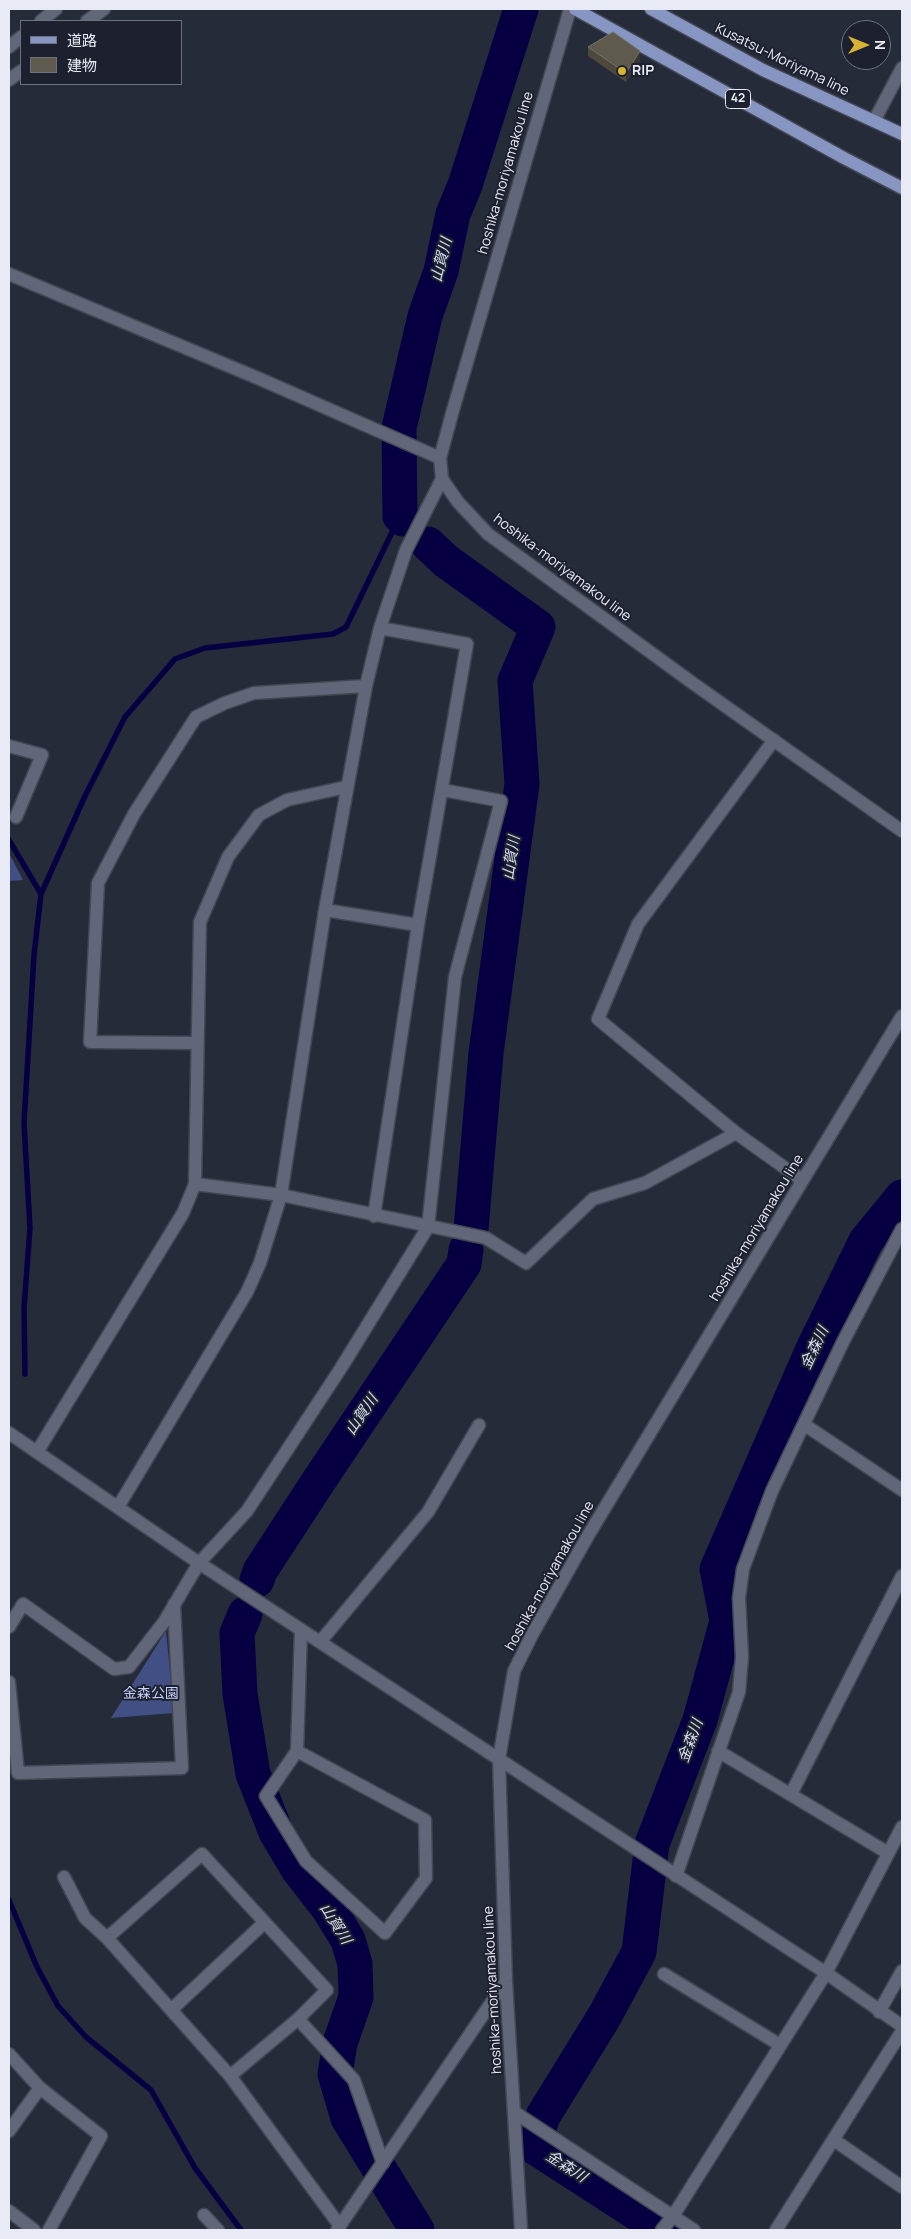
<!DOCTYPE html>
<meta charset="utf-8">
<style>
body{margin:0}
#map{position:relative;width:911px;height:2239px;overflow:hidden;background:#262b3a;font-family:Manrope,"Noto Sans JP",sans-serif}
canvas{display:block}
.frame{position:absolute;inset:0;border:10px solid #e8ebf5;pointer-events:none}
.legend{position:absolute;left:20px;top:20px;width:162px;height:65px;box-sizing:border-box;background:#1d212f;border:1px solid #6e727e;margin:0;padding:6px 9px;list-style:none;font-size:15px;color:#e8ebf5}
.legend li{display:flex;align-items:center;gap:10px;height:25px}
.legend b{width:25px;border:1px solid #6e727e}
.north{position:absolute;left:841px;top:20px;width:50px;height:50px;box-sizing:border-box;background:#1d212f;border:1px solid #6e727e;border-radius:50%;rotate:90deg;font-size:14px;font-weight:700;line-height:20px;text-align:center;color:#e8ebf5}
.north::after{content:'';display:block;margin:auto;width:18px;height:22px;background:#d9b434;clip-path:polygon(50% 0,100% 100%,50% 72%,0 100%)}
</style>
<div id="map">
<canvas width="911" height="2239"></canvas>
<div class="frame"></div>
<ul class="legend">
<li><b style="height:6px;background:#8695c2"></b>道路</li>
<li><b style="height:14px;background:#5e5b4e"></b>建物</li>
</ul>
<div class="north">N</div>
</div>
<script>
const c = document.querySelector('canvas').getContext('2d');
c.lineJoin = 'round';
function fill(path, color) {
  c.fillStyle = color;
  c.fill(path, 'evenodd');
}
function shape(rows) {
  const path = new Path2D();
  for (const r of rows) {
    path.moveTo(r[0], r[1]);
    for (let i = 2; i < r.length; i += 2) path.lineTo(r[i], r[i + 1]);
  }
  return path;
}
function strokePath(path, color, width, dash) {
  c.strokeStyle = color;
  c.lineWidth = width;
  c.lineCap = dash ? 'butt' : 'round';
  c.setLineDash(dash || []);
  c.stroke(path);
}
function drawText(font, color, halo, rows, align = 'center') {
  c.font = font + ' Manrope,"Noto Sans JP",sans-serif';
  c.lineWidth = 4;
  c.setLineDash([]);
  c.textBaseline = 'middle';
  c.strokeStyle = halo;
  c.fillStyle = color;
  for (const [text, x, y, turn = 0] of rows) {
    c.save();
    c.translate(x, y);
    c.rotate((+turn || 0) * Math.PI / 180);
    c.textAlign = isNaN(turn) ? turn : align;
    if (halo) c.strokeText(text, 0, 0);
    c.fillText(text, 0, 0);
    c.restore();
  }
}
fill(shape([
 [9,853,23,880,9,881],
 [166,1631,174,1713,111,1718]
]), '#414f85');
strokePath(shape([
 [9,840,41,894],
 [25,1374,24,1308,30,1228,24,1123,34,955,41,894,85,796,125,717,175,659,205,648,333,634,346,627,400,516],
 [9,1900,37,1967,58,2006,86,2037,151,2090,195,2168,241,2230]
]), '#060042', 5.5);
strokePath(shape([
 [403,519,400,516,399,428,425,316,441,271,453,214,465,185,521,9],
 [428,544,446,561,538,627,515,681,522,784,486,1053,471,1229],
 [257,1580,260,1571,318,1482,464,1264,466,1250],
 [245,1614,237,1633,240,1694,253,1774,276,1832,298,1869,329,1909,348,1940,355,1964,356,1997,340,2043,335,2074,348,2118,417,2230],
 [663,2230,533,2146,543,2116,604,2017,639,1952,652,1844,700,1720,727,1621,717,1569,813,1349,866,1241,902,1197]
]), '#060042', 35);
const street = shape([
 [874,121,902,68],
 [9,274,260,379,440,458],
 [774,740,638,924,598,1019,736,1133,802,1180],
 [9,746,42,755,16,817],
 [325,910,418,925],
 [196,1043,90,1042,98,883,134,814,196,717,225,703,254,693,366,686],
 [195,1184,281,1195,486,1238,526,1263,593,1199,645,1183,736,1133],
 [374,1216,418,925,467,644,380,628],
 [805,1425,902,1490],
 [37,1452,183,1213,195,1184,200,922,228,857,259,815,287,800,346,787],
 [118,1507,247,1292,260,1263,281,1195,325,910,366,686,380,628,406,550,442,479],
 [9,1627,23,1604,114,1669,129,1667,164,1622,199,1563,247,1511,341,1368,428,1227,455,977,501,801,443,790],
 [320,1642,428,1512,479,1425],
 [9,1682,18,1773,182,1768,174,1604],
 [297,1751,425,1820,426,1878,385,1933,306,1861,266,1796,297,1751,301,1630],
 [718,1751,888,1853],
 [791,1794,902,1576],
 [676,1876,739,1692,742,1657,739,1598,743,1569,772,1491,843,1342,902,1229],
 [64,1877,85,1918,107,1938,230,2076,340,2226],
 [107,1938,202,1854,327,1990,298,2019,230,2076],
 [664,1974,780,2045],
 [171,2010,264,1923],
 [879,2012,902,1971],
 [298,2019,354,2080,383,2163],
 [9,2054,40,2088,101,2136,49,2230],
 [514,2112,694,2230],
 [9,2131,40,2088],
 [834,2140,902,2187],
 [9,2211,34,2230],
 [204,2215,218,2230],
 [662,2230,673,2216,826,1973,902,1827],
 [776,2230,902,2031]
]);
const secondary = shape([
 [570,9,453,410,440,458,442,479,458,502,488,534,694,684,902,831],
 [41,21,56,9],
 [87,21,104,9],
 [9,47,21,37],
 [9,80,21,71],
 [9,1433,199,1563,826,1973,902,2026],
 [337,2230,506,1981],
 [521,2230,506,1981,499,1759,514,1671,533,1633,589,1534,902,1016]
]);
const primary = shape([
 [575,9,844,158,902,188],
 [651,9,763,70,902,134]
]);
strokePath(street, '#434754', 15);
strokePath(secondary, '#434754', 15);
strokePath(primary, '#434754', 15);
strokePath(street, '#616778', 12);
strokePath(secondary, '#616778', 12);
strokePath(primary, '#8695c2', 12);
fill(shape([
 [588,47,640,60,626,82,588,56]
]), '#4e493a');
fill(shape([
 [640,51,640,60,626,82,626,73]
]), '#373632');
const building = shape([
 [613,32,640,51,626,73,588,47,613,32]
]);
fill(building, '#5e5b4e');
strokePath(building, '#747168', 1);
for (const [x, y, r, color] of [
 [622,71,5,"#d9b434"]
]) {
  const dot = new Path2D();
  dot.arc(x, y, r, 0, 2 * Math.PI);
  c.fillStyle = color;
  c.fill(dot);
  strokePath(dot, '#1d212f', 2);
}
for (const [x, y, w] of [
 [738,99,25]
]) {
  const box = new Path2D();
  box.roundRect(x - w / 2, y - 9.5, w, 19, 4);
  c.fillStyle = '#1d212f';
  c.fill(box);
  strokePath(box, '#e8ebf5', 1);
}
drawText('bold 12px', '#e8ebf5', null, [
 ["42",738,99]
]);
drawText('14px', '#e8ebf5', '#1d212f', [
 ["Kusatsu-Moriyama line",782,60,26],
 ["hoshika-moriyamakou line",506,173,-74],
 ["hoshika-moriyamakou line",562,568,37],
 ["hoshika-moriyamakou line",757,1228,-59],
 ["hoshika-moriyamakou line",550,1576,-61],
 ["hoshika-moriyamakou line",493,1990,-93]
]);
drawText('bold 14px', '#e8ebf5', '#1d212f', [
 ["RIP",632,71]
], 'left');
drawText('14px', '#c3d0f9', '#1d212f', [
 ["金森公園",151,1694]
]);
drawText('italic 15px', '#d8dff3', '#1d212f', [
 ["山賀川",442,260,-76],
 ["山賀川",512,858,-82],
 ["金森川",815,1348,-65],
 ["山賀川",362,1415,-56],
 ["金森川",691,1741,-70],
 ["山賀川",335,1924,58],
 ["金森川",566,2167,33]
]);
</script>
